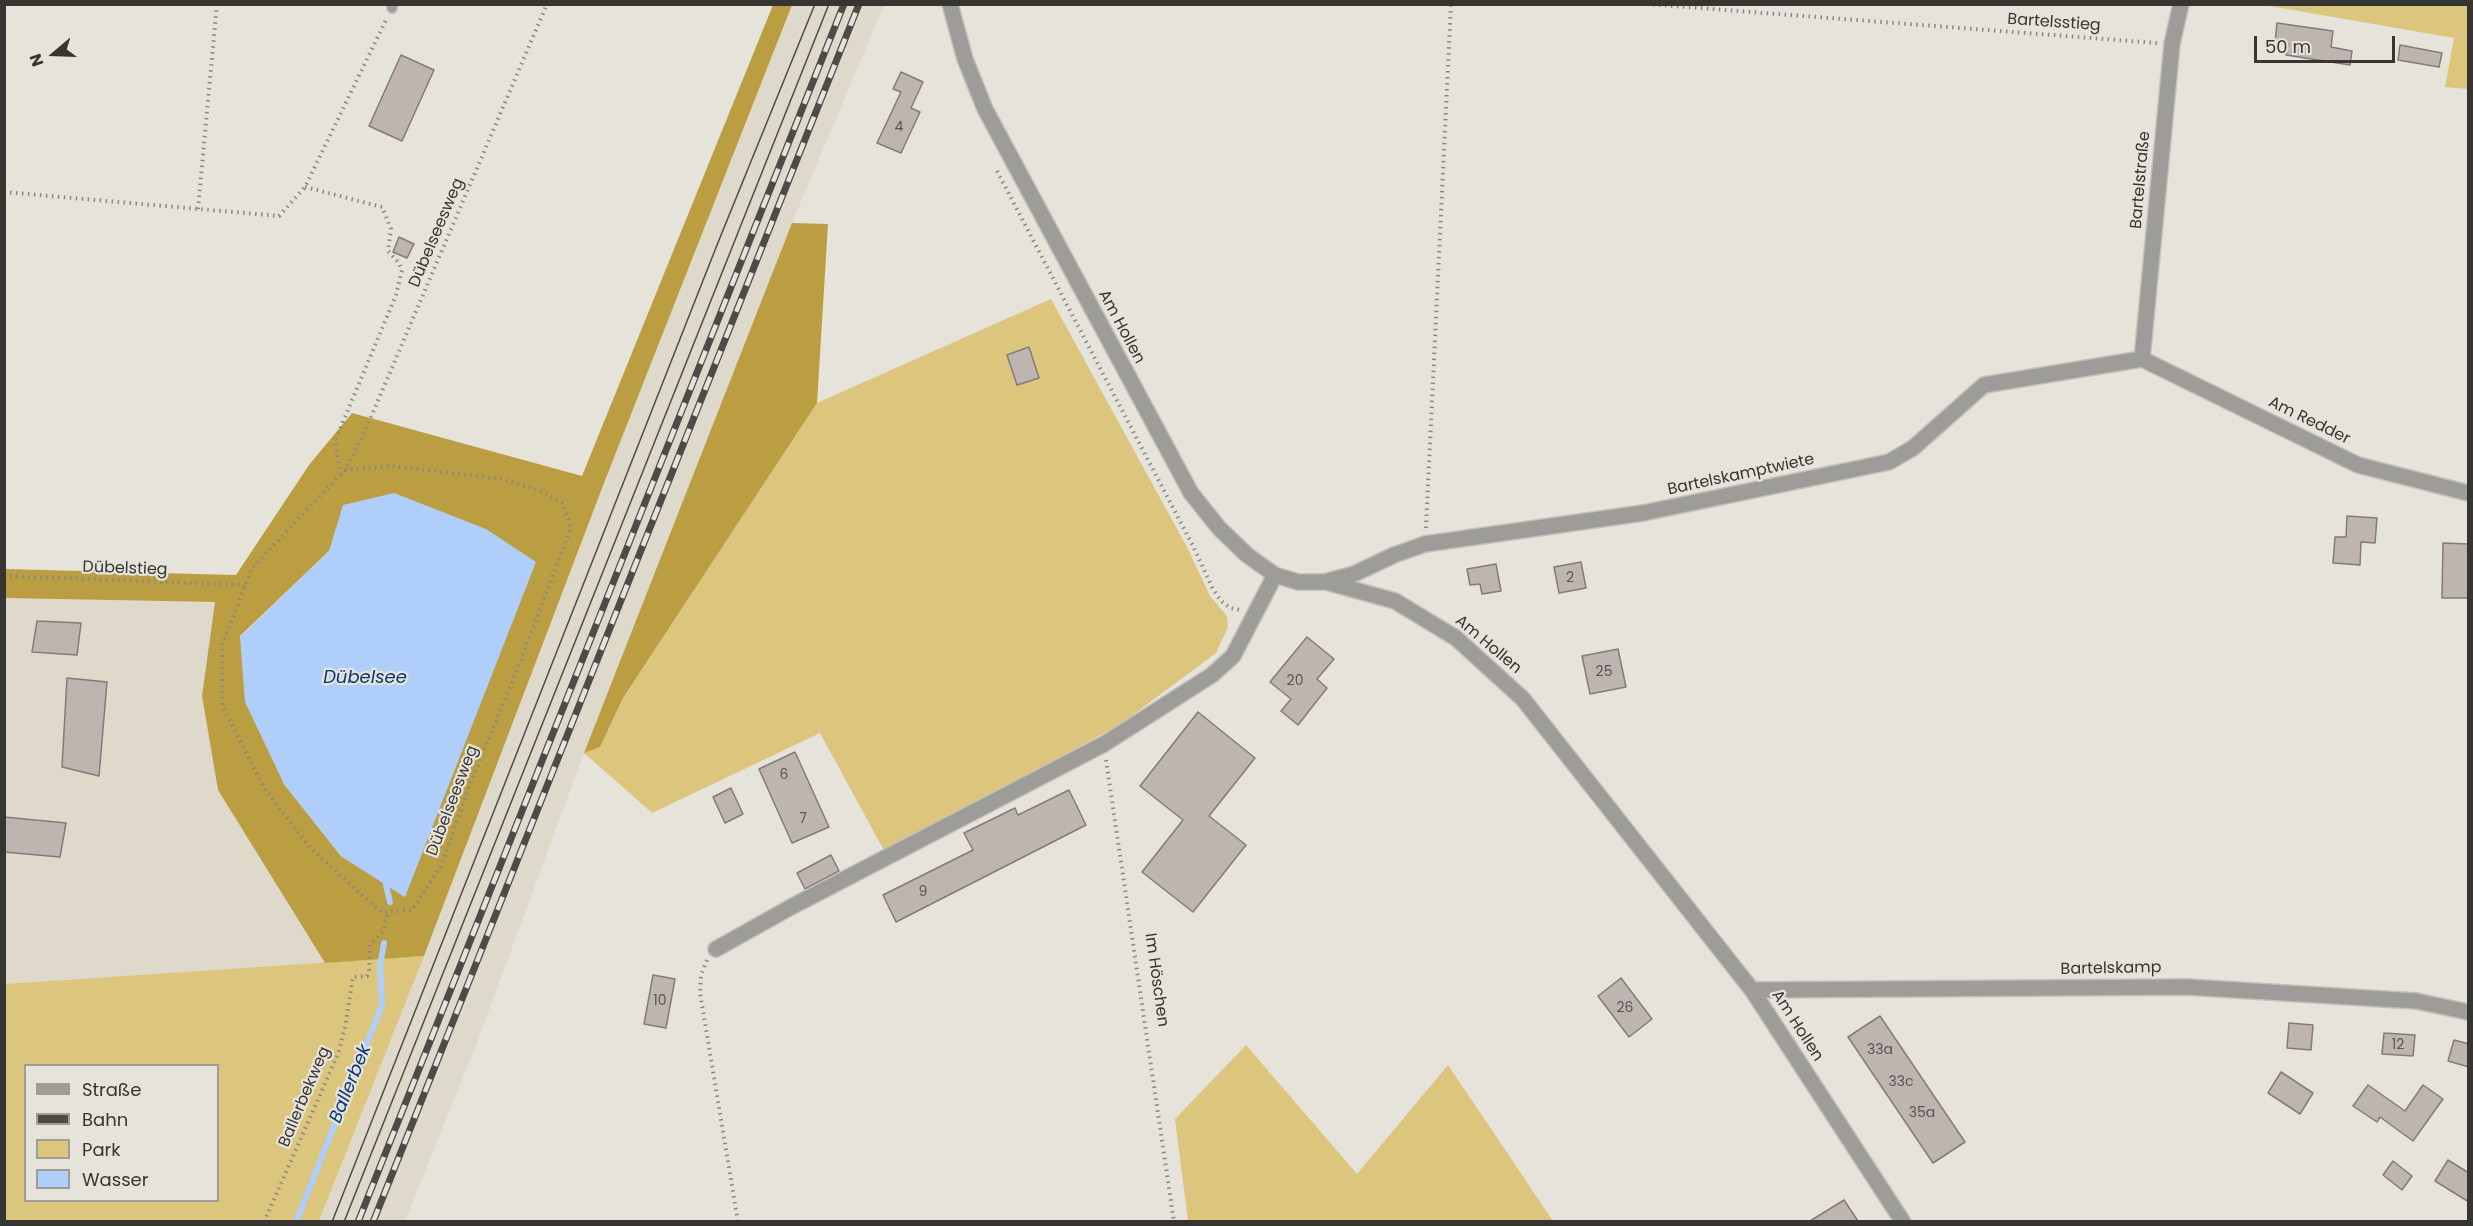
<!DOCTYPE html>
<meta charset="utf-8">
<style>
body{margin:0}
#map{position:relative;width:2473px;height:1226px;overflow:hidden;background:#e6e3db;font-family:Poppins,sans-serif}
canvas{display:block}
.frame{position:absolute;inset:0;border:6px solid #363532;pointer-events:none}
.legend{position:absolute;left:24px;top:1064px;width:195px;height:138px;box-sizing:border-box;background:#e6e3db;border:2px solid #a09d97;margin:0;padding:8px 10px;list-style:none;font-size:18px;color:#363532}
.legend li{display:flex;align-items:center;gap:12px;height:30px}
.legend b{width:30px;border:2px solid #a09d97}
.north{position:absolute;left:24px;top:24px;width:60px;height:60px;-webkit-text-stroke:4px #e6e3db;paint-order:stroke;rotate:251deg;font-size:16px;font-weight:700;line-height:24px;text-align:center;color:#363532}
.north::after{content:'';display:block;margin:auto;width:21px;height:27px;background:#363532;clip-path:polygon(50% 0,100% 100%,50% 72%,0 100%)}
.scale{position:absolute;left:2254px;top:36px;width:141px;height:27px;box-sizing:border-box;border:3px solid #363532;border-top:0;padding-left:8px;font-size:18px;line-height:21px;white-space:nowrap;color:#363532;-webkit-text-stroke:4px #e6e3db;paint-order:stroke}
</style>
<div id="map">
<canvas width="2473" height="1226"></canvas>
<div class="frame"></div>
<ul class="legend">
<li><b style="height:8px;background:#9e9c99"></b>Straße</li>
<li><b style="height:8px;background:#4c4b47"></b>Bahn</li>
<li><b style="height:16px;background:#dcc57d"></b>Park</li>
<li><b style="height:16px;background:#b0cefa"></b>Wasser</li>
</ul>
<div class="north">N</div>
<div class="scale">50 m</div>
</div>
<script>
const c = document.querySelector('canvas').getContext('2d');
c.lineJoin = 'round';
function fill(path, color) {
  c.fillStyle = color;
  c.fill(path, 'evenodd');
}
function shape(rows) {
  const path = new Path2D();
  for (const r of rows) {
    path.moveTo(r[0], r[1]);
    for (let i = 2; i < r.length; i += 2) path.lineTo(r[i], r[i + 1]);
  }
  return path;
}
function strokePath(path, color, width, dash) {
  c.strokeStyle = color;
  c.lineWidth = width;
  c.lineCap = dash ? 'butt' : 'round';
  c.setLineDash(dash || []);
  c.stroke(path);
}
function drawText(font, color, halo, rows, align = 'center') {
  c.font = font + ' Poppins,sans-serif';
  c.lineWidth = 4.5;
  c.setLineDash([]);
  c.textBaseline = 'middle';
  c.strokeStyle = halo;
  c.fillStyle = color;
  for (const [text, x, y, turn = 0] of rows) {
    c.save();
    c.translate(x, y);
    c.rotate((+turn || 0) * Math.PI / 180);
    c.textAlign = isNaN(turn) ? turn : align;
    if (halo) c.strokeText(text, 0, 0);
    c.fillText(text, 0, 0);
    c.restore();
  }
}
fill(shape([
 [792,5,884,5,792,223,584,753,475,1048,405,1221,319,1222,424,956,604,483],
 [5,598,215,602,202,696,218,790,325,963,5,984]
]), '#ded9ca');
fill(shape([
 [2264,5,2468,5,2468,89,2445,87,2454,38],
 [1051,299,1188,549,1210,596,1227,616,1228,627,1216,653,1122,723,886,854,820,733,652,813,584,753,600,747,623,698,817,403],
 [424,956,319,1221,5,1222,5,984],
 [26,1066,218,1066,218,1200,26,1200],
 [1246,1045,1357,1174,1448,1065,1553,1221,1188,1221,1175,1119]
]), '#dcc57d');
fill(shape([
 [773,5,792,5,604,483,424,956,325,963,218,790,202,696,215,602,5,598,5,569,236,575,309,465,352,413,582,476],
 [329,551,405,897,341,856,284,784,240,636],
 [792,223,828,224,817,403,623,698,600,747,584,753]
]), '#ba9e41');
fill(shape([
 [394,493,486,529,536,562,405,897,341,856,284,784,245,702,240,637,329,551,343,505]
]), '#b0cefa');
strokePath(shape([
 [386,885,390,902],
 [296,1222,382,1005,380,966,384,943]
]), '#b0cefa', 6);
const building = shape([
 [2277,23,2333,31,2331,47,2352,51,2350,65,2286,55,2288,44,2275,42,2277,23],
 [2400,45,2442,53,2439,67,2398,60,2400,45],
 [401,55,434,70,402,141,369,126,401,55],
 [901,72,923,82,911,108,920,112,901,153,877,143,901,92,893,89,901,72],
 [399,237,414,244,407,258,393,252,399,237],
 [1029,347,1039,378,1017,385,1007,355,1029,347],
 [2347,516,2377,518,2375,543,2361,542,2360,565,2333,563,2335,537,2346,537,2347,516],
 [2443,543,2469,544,2469,598,2442,598,2443,543],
 [1581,562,1586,588,1559,593,1554,567,1581,562],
 [1496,564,1501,591,1482,594,1480,584,1470,585,1467,569,1496,564],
 [37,621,81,623,77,655,32,652,37,621],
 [1307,637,1334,659,1317,679,1327,688,1298,725,1281,711,1291,699,1270,682,1307,637],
 [1618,649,1626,687,1590,694,1582,656,1618,649],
 [67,678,107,682,99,776,62,767,67,678],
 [1198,712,1255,758,1209,816,1246,845,1193,912,1142,872,1183,820,1140,786,1198,712],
 [795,752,829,827,792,843,759,769,795,752],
 [731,788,743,814,725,823,713,797,731,788],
 [1069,790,1086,825,896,922,883,895,973,850,964,833,1015,808,1018,815,1069,790],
 [4,817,66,823,60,857,4,852,4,817],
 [831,855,839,871,805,889,797,873,831,855],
 [653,975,675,979,666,1028,644,1024,653,975],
 [1621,978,1652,1019,1629,1037,1598,996,1621,978],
 [1880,1016,1965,1142,1933,1163,1848,1037,1880,1016],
 [2289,1023,2313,1025,2311,1050,2287,1048,2289,1023],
 [2384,1033,2415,1035,2413,1056,2382,1054,2384,1033],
 [2454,1040,2469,1044,2469,1067,2448,1061,2454,1040],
 [2281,1072,2313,1093,2300,1114,2268,1093,2281,1072],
 [2368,1085,2405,1111,2423,1085,2443,1099,2413,1141,2380,1117,2377,1122,2353,1106,2368,1085],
 [2448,1160,2469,1173,2469,1202,2435,1181,2448,1160],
 [2393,1161,2412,1176,2402,1190,2383,1175,2393,1161],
 [1844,1200,1858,1221,1810,1221,1844,1200]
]);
fill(building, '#beb5b1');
strokePath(building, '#847b78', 1.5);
const lane = shape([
 [392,8,393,4]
]);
const street = shape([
 [950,4,965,59,985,109,1191,493,1219,528,1247,555,1275,575,1298,582,1326,582,1395,601,1456,638,1523,699,1752,990,1903,1222],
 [2142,359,2172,44,2181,4],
 [2142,359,2358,465,2468,493],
 [1328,581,1354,574,1394,555,1425,544,1643,513,1889,462,1913,448,1984,385,2142,359],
 [716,949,791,907,1104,744,1212,675,1233,656,1275,575],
 [1752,990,2187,987,2416,1001,2468,1012]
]);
strokePath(lane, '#c3c0b9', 12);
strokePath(street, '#c3c0b9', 18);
strokePath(shape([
 [1647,4,2157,43],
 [997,171,1193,546,1213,589,1221,601,1230,608,1240,610],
 [305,187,382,207,391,229,388,251,399,263,402,270,396,295,335,441,341,475],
 [4,192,279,216,305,187,386,20],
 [198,209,217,4],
 [345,470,392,466,502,479,544,492,562,503,571,527,518,668,472,779,441,866,412,910,381,912,310,848,265,789,222,706,222,645,252,568,345,470,365,431,547,4],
 [1426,528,1451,4],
 [4,576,245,585],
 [1106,760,1174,1222],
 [707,960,701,975,700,993,738,1222],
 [264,1222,338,1054,345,1027,353,977,367,976,369,971,370,945,384,930,388,911]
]), '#8a8882', 4, [1.5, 4.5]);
strokePath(lane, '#9e9c99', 9);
strokePath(street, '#9e9c99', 15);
strokePath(shape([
 [332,1222,717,245,815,4],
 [344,1222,829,4]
]), '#4c4b47', 1.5);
const rail = shape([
 [358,1222,844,4],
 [373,1222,859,4]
]);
strokePath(rail, '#4c4b47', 7);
strokePath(rail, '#e6e3db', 4.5, [14]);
drawText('14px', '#585552', null, [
 ["4",899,127],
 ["2",1570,578],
 ["25",1604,672],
 ["20",1295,681],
 ["6",784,775],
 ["7",803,819],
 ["9",923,892],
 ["10",660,1001],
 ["26",1625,1008],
 ["12",2398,1045],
 ["33a",1880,1050],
 ["33c",1901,1082],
 ["35a",1922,1113]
]);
drawText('16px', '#363532', '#e6e3db', [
 ["Bartelsstieg",2054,23,4],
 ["Bartelstraße",2141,180,-85],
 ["Dübelseesweg",437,233,-67],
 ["Am Hollen",1121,327,62],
 ["Am Redder",2309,421,26],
 ["Bartelskamptwiete",1741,475,-12],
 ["Dübelstieg",125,569,2],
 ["Am Hollen",1488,645,40],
 ["Dübelseesweg",453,801,-69],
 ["Bartelskamp",2111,969,-1],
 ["Im Höschen",1156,980,82],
 ["Am Hollen",1797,1026,57],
 ["Ballerbekweg",305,1097,-67]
]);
drawText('italic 18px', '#063674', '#e6e3db', [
 ["Dübelsee",365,678],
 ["Ballerbek",351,1084,-68]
]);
</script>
